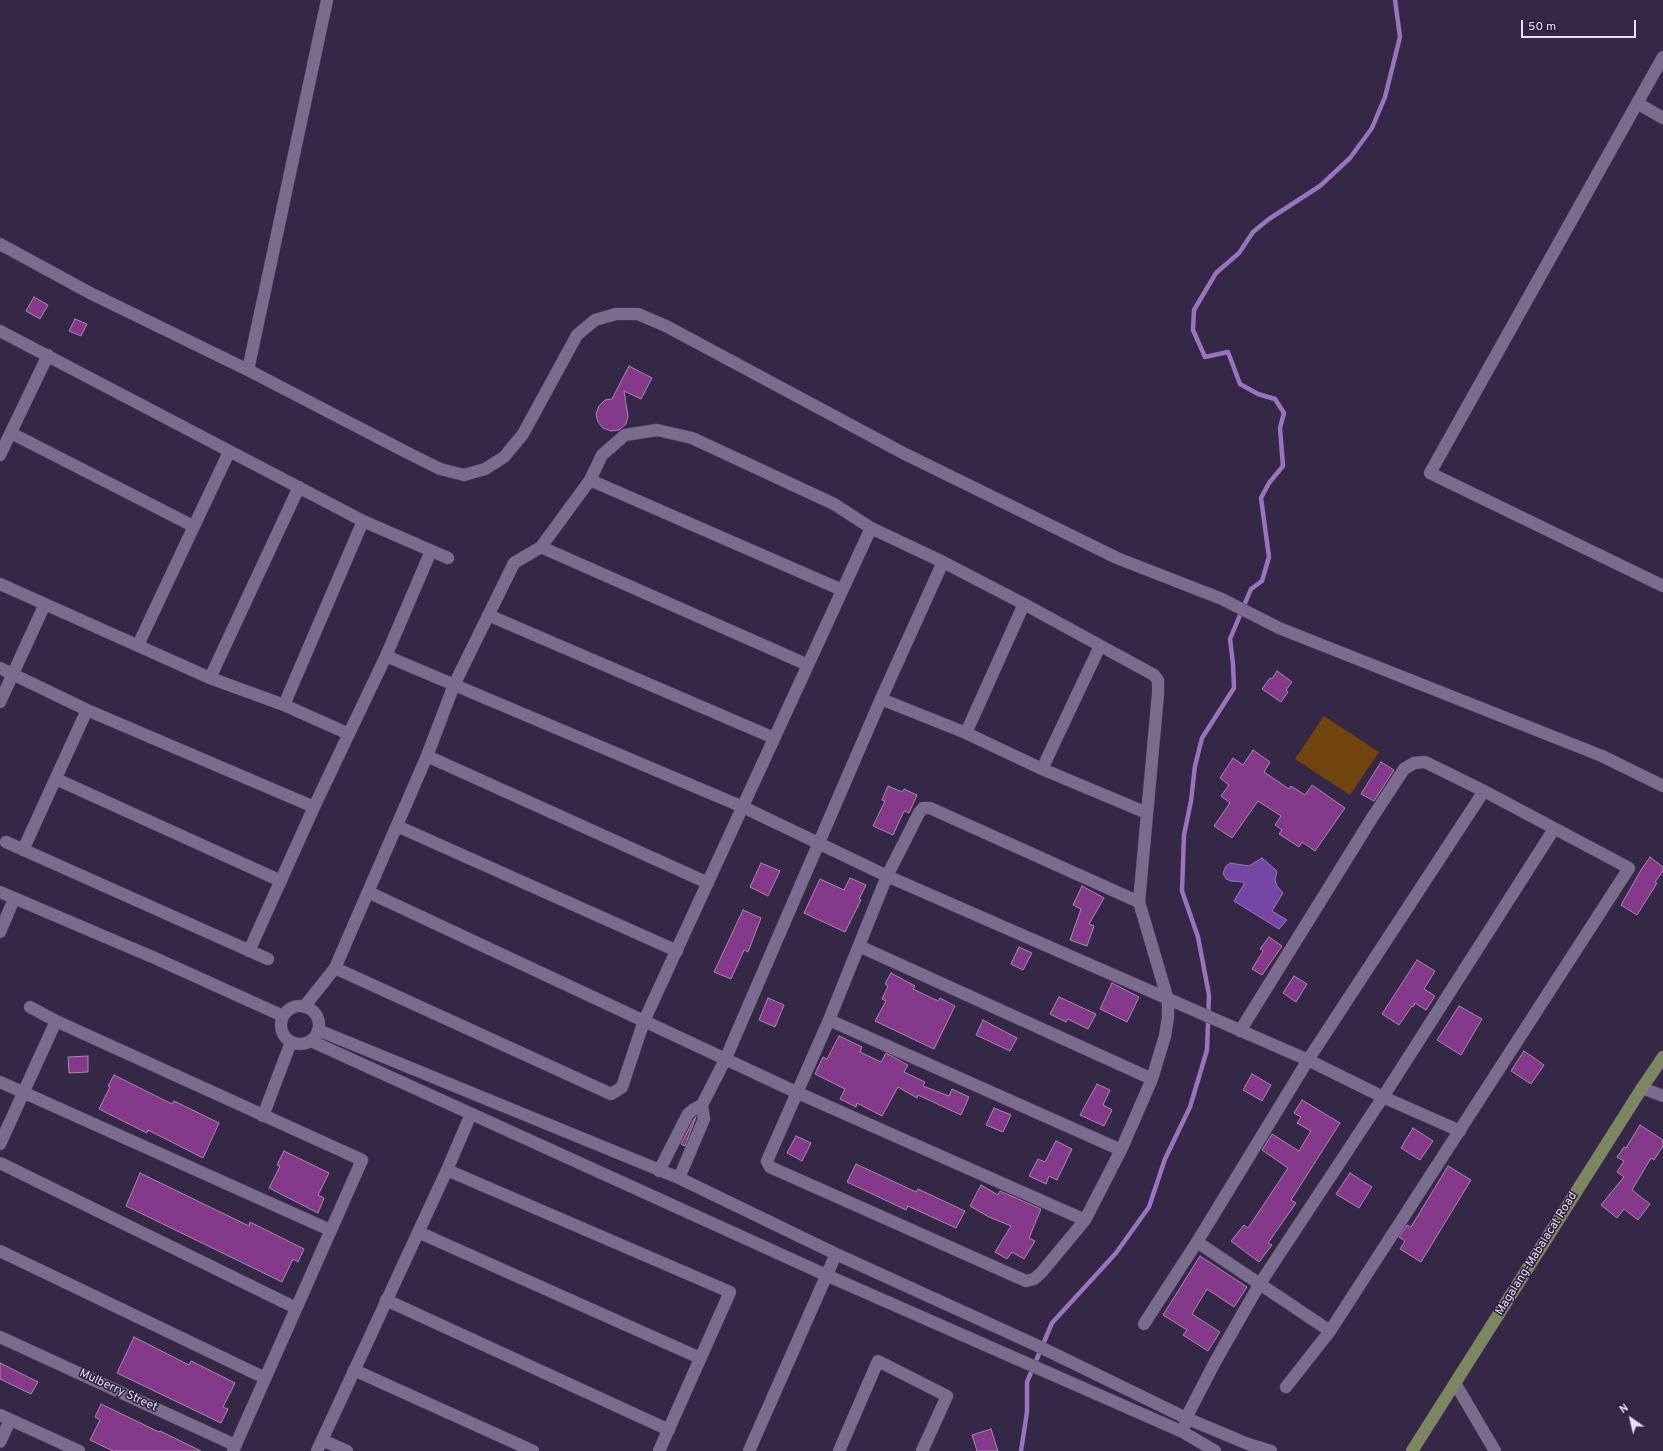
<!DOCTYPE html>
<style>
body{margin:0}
#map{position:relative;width:1663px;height:1451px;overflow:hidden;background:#352746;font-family:Overpass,sans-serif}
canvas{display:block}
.north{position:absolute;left:1611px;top:1399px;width:40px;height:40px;-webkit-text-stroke:3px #2b1d3b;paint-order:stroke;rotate:326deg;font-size:11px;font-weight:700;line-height:16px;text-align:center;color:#e7def3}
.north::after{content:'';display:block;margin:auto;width:14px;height:18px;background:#e7def3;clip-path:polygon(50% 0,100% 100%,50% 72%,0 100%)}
.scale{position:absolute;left:1521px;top:20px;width:115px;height:18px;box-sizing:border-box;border:2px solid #e7def3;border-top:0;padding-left:5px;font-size:12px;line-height:14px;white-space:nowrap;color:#e7def3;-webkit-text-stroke:3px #2b1d3b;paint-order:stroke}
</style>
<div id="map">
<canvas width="1663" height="1451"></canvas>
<div class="north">N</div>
<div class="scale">50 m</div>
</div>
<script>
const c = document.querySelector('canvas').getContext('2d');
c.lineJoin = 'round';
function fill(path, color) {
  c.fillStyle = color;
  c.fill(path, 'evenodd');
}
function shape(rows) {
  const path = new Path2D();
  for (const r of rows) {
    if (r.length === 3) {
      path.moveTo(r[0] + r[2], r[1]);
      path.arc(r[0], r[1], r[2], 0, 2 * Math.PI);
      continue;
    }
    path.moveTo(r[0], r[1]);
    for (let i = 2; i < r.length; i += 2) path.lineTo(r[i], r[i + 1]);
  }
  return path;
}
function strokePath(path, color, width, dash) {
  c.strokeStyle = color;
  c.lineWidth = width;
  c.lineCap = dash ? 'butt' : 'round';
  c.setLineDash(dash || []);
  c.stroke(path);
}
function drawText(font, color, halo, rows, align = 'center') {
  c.font = font + ' Overpass,sans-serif';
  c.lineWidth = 3;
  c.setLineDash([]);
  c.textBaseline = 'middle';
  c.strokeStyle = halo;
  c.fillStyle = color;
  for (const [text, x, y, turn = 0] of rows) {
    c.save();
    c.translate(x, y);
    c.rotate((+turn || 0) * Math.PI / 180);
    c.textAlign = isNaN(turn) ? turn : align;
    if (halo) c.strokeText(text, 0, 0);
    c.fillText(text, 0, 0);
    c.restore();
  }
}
fill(shape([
 [1324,716,1379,752,1350,795,1295,759]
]), '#71440d');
const water = shape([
 [1262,858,1277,871,1275,880,1277,886,1283,893,1272,911,1287,920,1279,929,1234,901,1244,884,1243,882,1231,881,1226,879,1223,873,1226,866,1230,863,1249,866,1262,858]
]);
fill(water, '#7546a4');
strokePath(water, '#9774bc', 1);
strokePath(shape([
 [1021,1451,1027,1412,1027,1382,1052,1323,1116,1253,1149,1207,1165,1159,1190,1107,1207,1050,1209,995,1198,937,1182,891,1184,835,1191,801,1195,766,1202,738,1234,688,1233,664,1230,639,1251,589,1262,581,1269,557,1261,498,1269,483,1283,466,1280,428,1284,413,1275,399,1258,394,1240,384,1228,352,1205,357,1193,330,1194,310,1216,273,1239,253,1253,232,1269,219,1320,186,1350,158,1372,128,1385,97,1400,37,1395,0]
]), '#9774bc', 4.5);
const building = shape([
 [34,297,48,305,40,319,26,311,34,297],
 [75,319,87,324,81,336,69,331,75,319],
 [629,366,652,378,641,399,624,391,628,416,626,424,619,430,611,431,603,428,598,422,596,414,599,406,605,400,612,399,629,366],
 [1277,671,1292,682,1286,690,1288,692,1281,702,1262,689,1270,678,1272,679,1277,671],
 [1253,750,1270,762,1264,772,1289,789,1291,786,1305,795,1312,785,1345,808,1315,851,1302,842,1299,847,1279,834,1282,830,1275,825,1281,816,1258,801,1232,838,1214,826,1230,803,1221,796,1229,785,1220,778,1233,758,1243,765,1253,750],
 [1381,762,1394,770,1374,801,1361,794,1381,762],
 [888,786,902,792,904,789,917,795,909,813,904,811,893,835,873,826,885,801,882,800,888,786],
 [1650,857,1663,867,1663,871,1655,882,1657,883,1637,915,1621,905,1641,870,1650,857],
 [761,863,780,871,768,896,750,887,761,863],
 [850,878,866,885,859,899,861,900,845,932,804,913,820,879,844,890,850,878],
 [1082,886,1104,898,1089,924,1094,926,1087,946,1070,940,1081,909,1073,905,1082,886],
 [743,910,761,918,748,952,744,950,731,979,714,972,743,910],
 [1269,937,1282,946,1262,975,1252,969,1263,951,1260,949,1269,937],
 [1019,947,1032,953,1023,970,1011,964,1019,947],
 [1417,960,1435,971,1424,989,1435,996,1426,1010,1415,1003,1413,1007,1412,1006,1399,1025,1382,1014,1417,960],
 [891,973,915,986,913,989,938,1001,940,998,955,1006,934,1049,875,1021,886,1001,882,999,888,986,885,984,891,973],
 [1294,976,1307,984,1296,1002,1283,993,1294,976],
 [1112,983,1139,997,1127,1022,1100,1009,1112,983],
 [1059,997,1096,1014,1088,1029,1068,1019,1066,1022,1050,1014,1059,997],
 [768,998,784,1005,775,1027,759,1020,768,998],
 [1459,1006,1482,1019,1461,1055,1437,1040,1459,1006],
 [983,1020,1017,1038,1010,1051,976,1035,983,1020],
 [839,1036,862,1047,860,1052,881,1062,886,1053,908,1065,904,1072,925,1082,923,1086,949,1096,952,1089,969,1097,961,1115,918,1095,917,1098,898,1087,882,1116,857,1103,856,1107,840,1099,845,1089,815,1074,823,1057,827,1059,839,1036],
 [1524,1051,1544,1065,1531,1084,1511,1071,1524,1051],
 [88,1056,88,1072,69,1073,68,1057,88,1056],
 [1252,1074,1271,1085,1262,1101,1243,1090,1252,1074],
 [114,1075,172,1104,174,1101,219,1123,203,1158,148,1130,147,1133,99,1109,110,1087,108,1086,114,1075],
 [1097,1084,1110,1090,1103,1105,1112,1110,1104,1126,1080,1115,1097,1084],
 [1302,1100,1340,1123,1291,1200,1296,1203,1268,1243,1272,1245,1259,1262,1231,1241,1244,1225,1248,1228,1288,1168,1262,1150,1272,1134,1299,1151,1311,1131,1297,1123,1301,1117,1294,1113,1302,1100],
 [994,1108,1011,1115,1003,1132,986,1125,994,1108],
 [696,1117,685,1146,681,1144,694,1119,696,1117],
 [1640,1125,1663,1140,1663,1146,1654,1160,1651,1158,1632,1190,1650,1204,1638,1220,1624,1209,1617,1218,1601,1205,1624,1177,1617,1172,1624,1161,1617,1157,1624,1147,1626,1148,1640,1125],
 [1413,1128,1433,1141,1420,1160,1401,1148,1413,1128],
 [796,1136,811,1143,802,1161,787,1153,796,1136],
 [1056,1141,1072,1149,1057,1180,1049,1176,1046,1184,1029,1176,1038,1159,1045,1162,1056,1141],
 [284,1151,329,1173,318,1195,324,1198,318,1213,269,1188,280,1166,277,1165,284,1151],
 [856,1164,916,1192,918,1189,965,1211,956,1228,908,1206,906,1210,847,1182,856,1164],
 [1448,1166,1471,1180,1421,1262,1400,1249,1405,1241,1399,1237,1407,1225,1411,1227,1448,1166],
 [140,1173,249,1226,250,1222,304,1249,298,1262,293,1259,282,1282,126,1206,140,1173],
 [1350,1173,1372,1187,1359,1208,1336,1194,1350,1173],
 [981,1185,998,1195,1000,1191,1041,1209,1029,1238,1035,1241,1024,1259,1012,1252,1007,1259,995,1252,1011,1226,989,1217,970,1206,981,1185],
 [1200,1256,1247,1287,1234,1307,1207,1289,1192,1314,1220,1332,1208,1351,1183,1335,1187,1330,1163,1315,1200,1256],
 [134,1337,189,1365,191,1361,235,1383,223,1407,228,1409,221,1423,117,1373,134,1337],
 [0,1363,38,1382,31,1394,0,1379,0,1363],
 [101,1404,159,1432,160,1431,201,1451,113,1451,90,1440,100,1420,95,1417,101,1404],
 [991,1429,998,1451,977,1451,972,1435,991,1429]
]);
fill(building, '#85398b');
strokePath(building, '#a88aaa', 1);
const minor = shape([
 [1663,57,1430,473,1663,586],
 [1637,103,1663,118],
 [0,244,90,293,248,370,406,452,440,469,464,475,485,469,504,457,523,434,577,335,595,320,616,314,638,314,666,326,903,453,1117,558,1222,599,1279,628,1602,756,1663,786],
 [0,331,363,521,448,558],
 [248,370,327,0],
 [11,433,193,526],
 [0,455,48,355],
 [590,480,602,455,625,435,657,430,692,438,834,504,871,528,943,562,1024,604,1154,675,1158,680,1158,694,1139,902,1168,1000,1168,1017,1165,1036,1152,1079,1121,1150,1085,1220,1041,1273,1034,1279,1026,1281,770,1167,767,1161,829,1020,887,876,919,813,923,808,930,808,1139,902],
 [541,547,590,480,842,590],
 [0,584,210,678,284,705,349,734],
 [488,615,774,738],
 [138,645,229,452],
 [386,656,743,807,887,876,1308,1060,1383,1097,1460,1131],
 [0,668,87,710,314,807],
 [210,678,299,487],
 [881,699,966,733,1042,769,1147,813],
 [0,702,45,604],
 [284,705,363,521],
 [966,733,1024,604],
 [427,756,708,883],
 [1042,769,1100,646],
 [56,779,281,881],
 [397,826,677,951],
 [6,842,268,959],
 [23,850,87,710],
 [0,892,157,959,283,1016],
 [368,892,798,1093,1085,1220],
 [0,932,14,899],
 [859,946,1152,1079],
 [249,951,314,807,386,656,431,551],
 [335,968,611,1094,616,1091,622,1087,644,1021,871,528],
 [300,1025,19],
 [30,1007,56,1021,362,1160,233,1451],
 [304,1007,335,968,427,756,454,685,514,563,541,547,808,665],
 [829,1020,1121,1150],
 [318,1030,679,1178,836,1254,1036,1345,1186,1418,1248,1444,1271,1451],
 [1240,1031,1372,818,1404,769,1414,763,1425,762,1484,791,1629,868,1330,1331,1286,1387],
 [311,1041,826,1275,1183,1432,1215,1451],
 [0,1082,330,1230],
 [1642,1088,1663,1096],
 [263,1116,291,1042],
 [0,1144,56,1021],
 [0,1163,296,1308],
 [447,1170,730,1292,659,1451],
 [659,1171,688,1114,694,1109,702,1105,725,1060,881,699,943,562],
 [679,1178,704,1119,702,1105],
 [418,1232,700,1358],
 [1197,1242,1330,1331],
 [0,1251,265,1378],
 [386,1300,669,1430],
 [1144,1324,1197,1242,1308,1060,1484,791],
 [0,1337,235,1445],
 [354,1370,533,1451],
 [1455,1383,1495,1451],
 [0,1415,79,1451],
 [1185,1425,1186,1418,1215,1362,1259,1285,1383,1097,1554,829],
 [322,1440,347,1451],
 [0,1442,10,1420],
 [317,1451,447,1170,471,1114],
 [749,1451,836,1254],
 [839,1451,878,1361,947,1396,922,1451]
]);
const major = shape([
 [1412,1451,1642,1088,1663,1057]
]);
strokePath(minor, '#524460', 13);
strokePath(major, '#524460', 13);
strokePath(minor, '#7b6b8f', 12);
strokePath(major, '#7c8761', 12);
drawText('12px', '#e7def3', '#2b1d3b', [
 ["Magalang-Mabalacat Road",1537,1254,-58],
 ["Mulberry Street",118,1391,25]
]);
</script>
